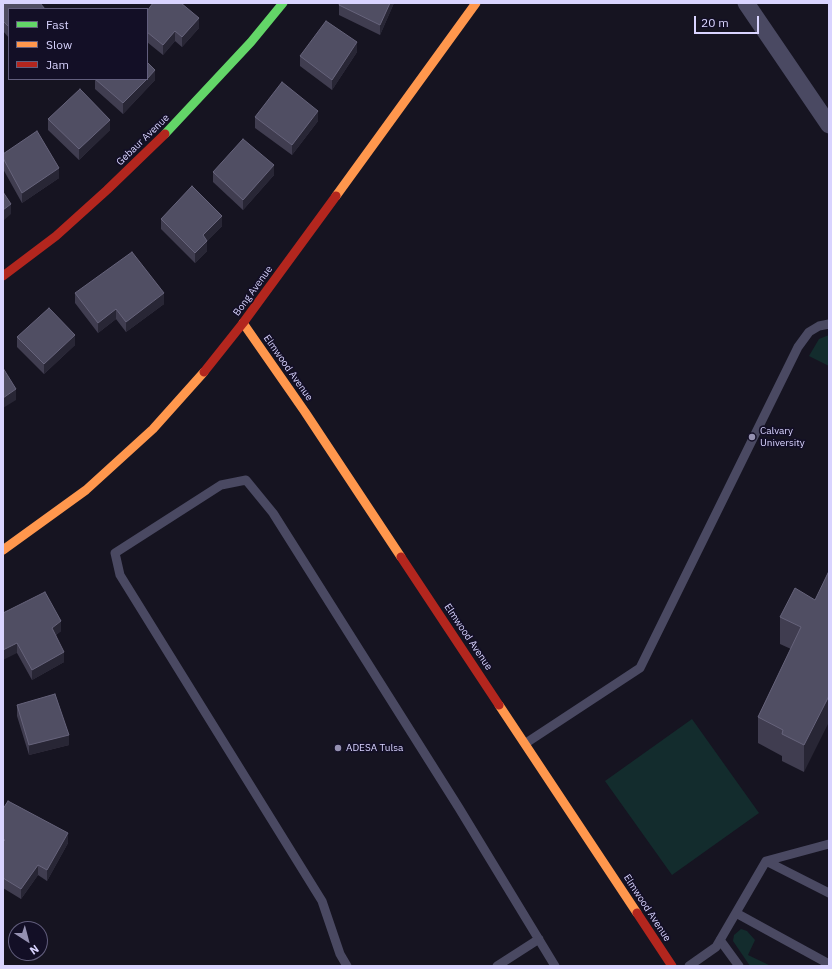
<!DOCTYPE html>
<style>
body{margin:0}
#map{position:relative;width:832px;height:969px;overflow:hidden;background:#161421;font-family:"IBM Plex Sans",sans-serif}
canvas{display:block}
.frame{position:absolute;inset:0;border:4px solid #d9d4ff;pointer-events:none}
.legend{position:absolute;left:8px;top:8px;width:140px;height:72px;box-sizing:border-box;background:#130f26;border:1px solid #625e7d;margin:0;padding:5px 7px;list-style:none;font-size:12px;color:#d9d4ff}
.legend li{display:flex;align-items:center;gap:8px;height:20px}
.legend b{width:20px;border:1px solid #625e7d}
.north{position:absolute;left:8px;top:921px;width:40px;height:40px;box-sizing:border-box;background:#130f26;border:1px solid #625e7d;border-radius:50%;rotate:144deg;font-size:11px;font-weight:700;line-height:16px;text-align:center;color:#d9d4ff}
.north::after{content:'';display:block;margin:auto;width:14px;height:18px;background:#9591b1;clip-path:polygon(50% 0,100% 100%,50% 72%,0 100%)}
.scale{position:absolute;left:694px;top:16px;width:65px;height:18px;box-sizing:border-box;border:2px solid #d9d4ff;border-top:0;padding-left:5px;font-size:12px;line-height:14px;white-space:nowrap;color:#d9d4ff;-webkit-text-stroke:3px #130f26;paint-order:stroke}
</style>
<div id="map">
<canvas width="832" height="969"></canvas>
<div class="frame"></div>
<ul class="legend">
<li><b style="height:5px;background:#63d668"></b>Fast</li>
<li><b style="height:5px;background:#ff974d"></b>Slow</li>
<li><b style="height:5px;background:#b3261e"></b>Jam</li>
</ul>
<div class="north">N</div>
<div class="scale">20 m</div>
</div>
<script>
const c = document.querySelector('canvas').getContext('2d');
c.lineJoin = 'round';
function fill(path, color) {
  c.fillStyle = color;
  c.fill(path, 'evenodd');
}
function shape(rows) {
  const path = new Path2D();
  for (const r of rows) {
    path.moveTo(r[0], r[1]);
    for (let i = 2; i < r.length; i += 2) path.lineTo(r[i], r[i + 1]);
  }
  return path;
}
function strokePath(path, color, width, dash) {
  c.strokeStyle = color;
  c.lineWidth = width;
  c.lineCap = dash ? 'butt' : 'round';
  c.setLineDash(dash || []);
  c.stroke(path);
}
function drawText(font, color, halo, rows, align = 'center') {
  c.font = font + ' "IBM Plex Sans",sans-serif';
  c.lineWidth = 3.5;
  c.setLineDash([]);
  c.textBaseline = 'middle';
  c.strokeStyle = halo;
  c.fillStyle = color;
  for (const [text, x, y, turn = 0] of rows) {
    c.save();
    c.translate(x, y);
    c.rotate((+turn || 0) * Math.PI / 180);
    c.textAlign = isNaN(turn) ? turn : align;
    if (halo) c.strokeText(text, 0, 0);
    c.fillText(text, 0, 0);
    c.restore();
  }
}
fill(shape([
 [829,335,829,366,809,356,819,339],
 [692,719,759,813,672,875,605,781],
 [741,929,747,931,755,940,748,955,771,966,750,966,733,941,734,935]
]), '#132c2d');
strokePath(shape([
 [526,743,640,668,798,347,809,332,819,326,829,324],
 [766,861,829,893],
 [736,913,829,964],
 [720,940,739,966],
 [347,966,340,954,322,901,120,575,115,553,221,485,246,480,273,513,459,808,555,966],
 [497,966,539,939],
 [689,966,716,947,766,861,829,844]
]), '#4a4962', 9);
strokePath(shape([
 [746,3,829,125]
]), '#4a4962', 17);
strokePath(shape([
 [165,134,251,42,283,3]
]), '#63d668', 9);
strokePath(shape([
 [336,196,476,3],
 [243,323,305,412,401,557],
 [3,550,86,490,153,429,204,372],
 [499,705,637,913]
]), '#ff974d', 9);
strokePath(shape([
 [3,276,56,236,107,190,165,134],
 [204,372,243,323,336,196],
 [401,557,499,705],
 [637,913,672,966]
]), '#b3261e', 9);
fill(shape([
 [3,3,9,9,9,38,3,31],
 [394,3,380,35,339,15,339,5],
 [147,11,199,28,182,47,175,41,163,55,147,42],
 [357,52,332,90,300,66,300,56],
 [95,79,155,80,123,114,95,89],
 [255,117,318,121,292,155,255,128],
 [48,119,110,130,79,160,48,130],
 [3,154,59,178,22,203,3,169],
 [213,172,274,175,243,210,213,182],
 [161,219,222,226,207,241,207,251,195,263,161,229],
 [75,293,164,304,126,332,116,319,98,333,75,303],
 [17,337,75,345,44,374,17,347],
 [815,600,804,772,782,761,782,756,758,743,758,717,791,649,780,644,780,617],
 [3,613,61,631,56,635,64,662,32,680,17,653],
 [17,705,69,745,29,755,17,716],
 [3,809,68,843,47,881,38,875,21,899,3,888]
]), '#403d50');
fill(shape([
 [390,3,394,3,380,35,380,25],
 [199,18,199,28,182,47,182,37],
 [175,31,175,41,163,55,163,45],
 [357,42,357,52,332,90,332,80],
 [4,61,4,72,3,72,3,62],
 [155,70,155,80,123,114,123,103],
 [318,111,318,121,292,155,292,145],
 [110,120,110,130,79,160,79,149],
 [274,165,274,175,243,210,243,200],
 [59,168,59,178,22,203,22,193],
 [11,204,11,214,3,221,3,210],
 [222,216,222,226,207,241,207,251,195,263,195,253,203,235],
 [164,293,164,304,126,332,126,322],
 [116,309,116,319,98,333,98,323],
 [75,335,75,345,44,374,44,364],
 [16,389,16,400,3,408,3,398],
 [61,621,61,631,52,638,52,628],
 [17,643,17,653,3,660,3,650],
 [64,652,64,662,32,680,32,670],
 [829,696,829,722,804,772,804,745],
 [69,735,69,745,29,755,29,745],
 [68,833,68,843,47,881,47,870],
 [38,865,38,875,21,899,21,889]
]), '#282635');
const building = shape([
 [3,3,40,3,45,9,9,9,9,27,3,21,3,3],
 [153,3,181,3,199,18,182,37,175,31,163,45,147,32,147,11,153,3],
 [340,3,390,3,380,25,339,5,340,3],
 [326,21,357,42,332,80,300,56,326,21],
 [147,62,155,70,147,79,147,62],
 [95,79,147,79,123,103,95,79],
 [282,82,318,111,292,145,255,117,282,82],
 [80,89,110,120,79,149,48,119,80,89],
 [37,131,59,168,22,193,3,158,3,154,37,131],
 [243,139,274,165,243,200,213,172,243,139],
 [192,186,222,216,203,235,207,241,195,253,161,219,192,186],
 [3,192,11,204,3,210,3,192],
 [132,252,164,293,126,322,116,309,98,323,75,293,132,252],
 [49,308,75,335,44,364,17,337,49,308],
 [3,368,16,389,3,398,3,368],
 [829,571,829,696,804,745,782,734,783,730,758,717,801,627,780,617,795,588,815,600,829,571],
 [45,592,61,621,52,628,64,652,32,670,17,643,3,650,3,613,45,592],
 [55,694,69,735,29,745,17,705,55,694],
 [8,801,68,833,47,870,38,865,21,889,3,878,3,842,5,840,3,839,3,809,8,801]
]);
fill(building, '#504e63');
strokePath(building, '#66637b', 1);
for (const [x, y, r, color] of [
 [752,437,4,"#9591b1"],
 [338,748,4,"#9591b1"]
]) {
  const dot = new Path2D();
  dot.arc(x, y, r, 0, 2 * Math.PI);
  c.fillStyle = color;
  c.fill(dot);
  strokePath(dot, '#130f26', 1.5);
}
drawText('10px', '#d9d4ff', '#130f26', [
 ["Gebaur Avenue",143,140,-44],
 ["Bong Avenue",253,291,-54],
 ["Elmwood Avenue",288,368,55],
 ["Elmwood Avenue",468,637,56],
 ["Elmwood Avenue",647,908,57]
]);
drawText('10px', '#d9d4ff', '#130f26', [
 ["Calvary",760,431],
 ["University",760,443],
 ["ADESA Tulsa",346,748]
], 'left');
</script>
